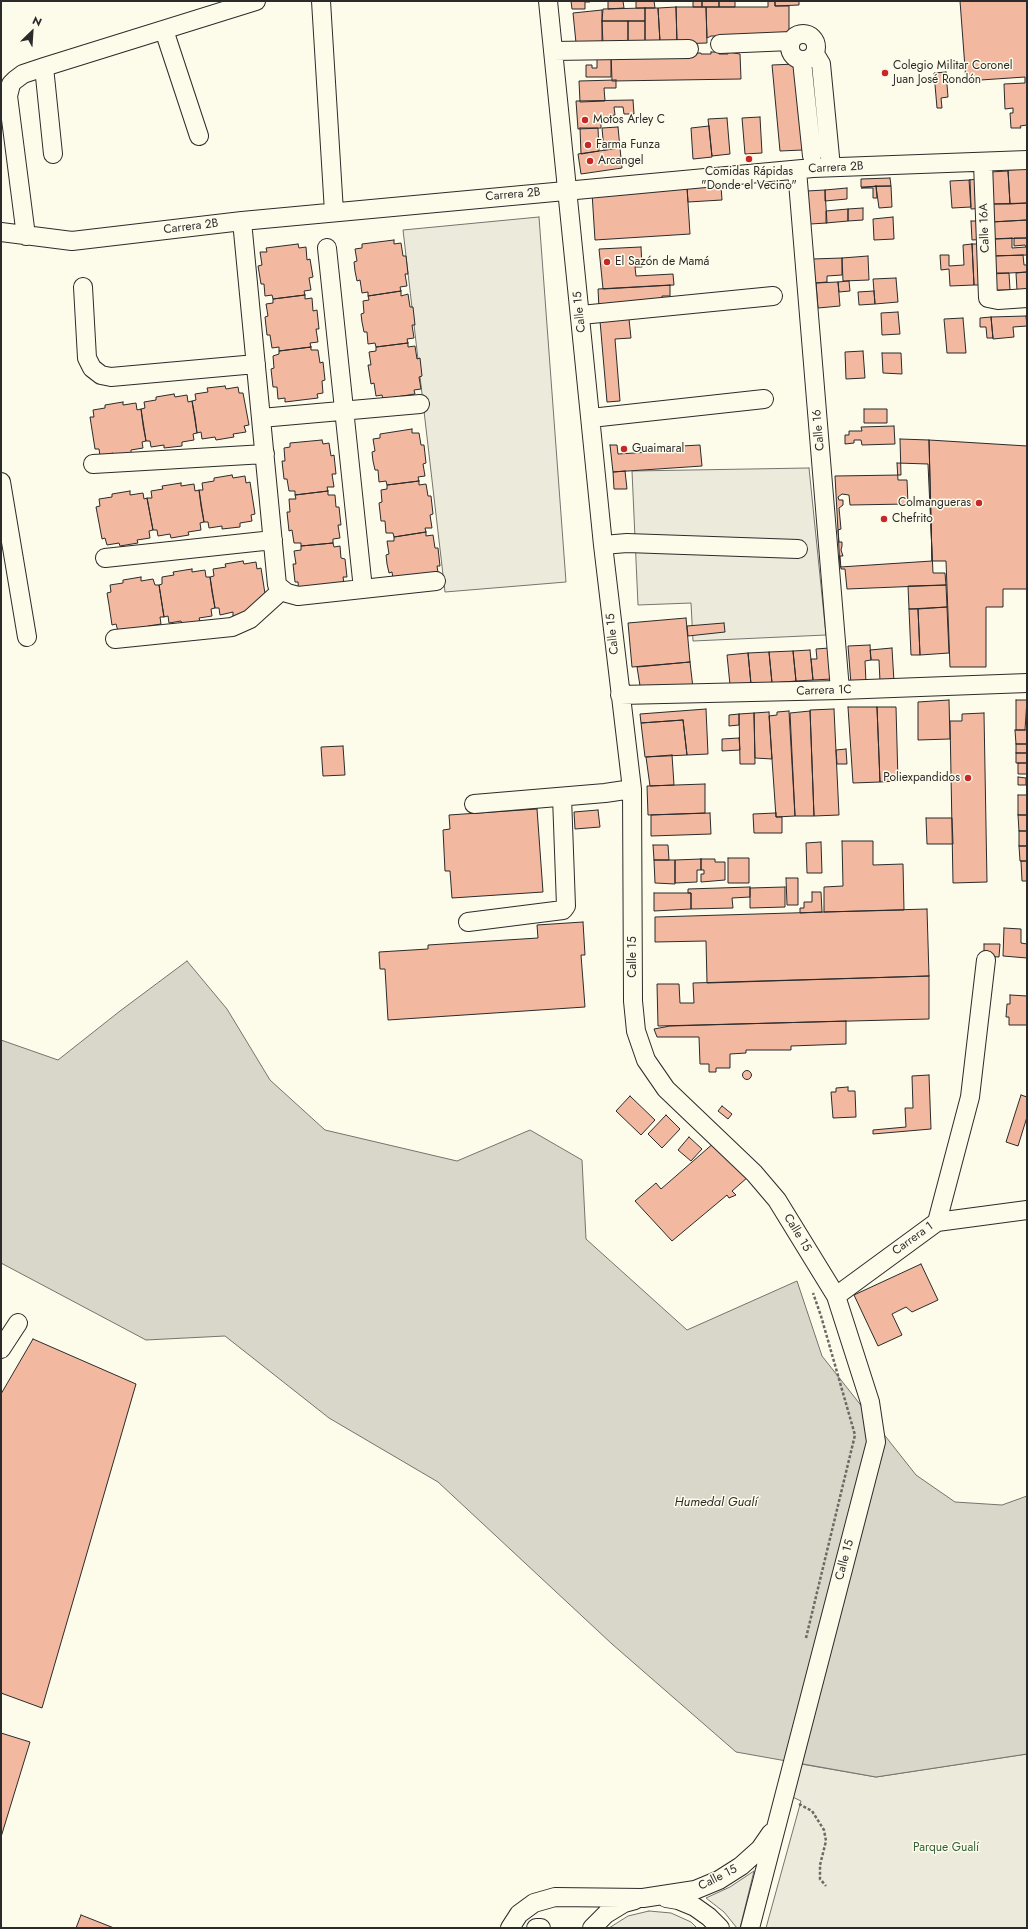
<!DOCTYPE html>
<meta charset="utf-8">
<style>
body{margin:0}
#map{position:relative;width:1028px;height:1929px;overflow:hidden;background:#fdfbea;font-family:Jost,sans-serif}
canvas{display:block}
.frame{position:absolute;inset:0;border:2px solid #2b2b2b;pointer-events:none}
.north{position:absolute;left:12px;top:12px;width:40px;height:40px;-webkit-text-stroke:3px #fdfbea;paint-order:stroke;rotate:25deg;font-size:11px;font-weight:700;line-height:16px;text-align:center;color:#2b2b2b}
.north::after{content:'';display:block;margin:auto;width:14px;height:18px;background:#2b2b2b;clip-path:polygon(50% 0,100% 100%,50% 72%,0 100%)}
</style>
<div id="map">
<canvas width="1028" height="1929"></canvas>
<div class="frame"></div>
<div class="north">N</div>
</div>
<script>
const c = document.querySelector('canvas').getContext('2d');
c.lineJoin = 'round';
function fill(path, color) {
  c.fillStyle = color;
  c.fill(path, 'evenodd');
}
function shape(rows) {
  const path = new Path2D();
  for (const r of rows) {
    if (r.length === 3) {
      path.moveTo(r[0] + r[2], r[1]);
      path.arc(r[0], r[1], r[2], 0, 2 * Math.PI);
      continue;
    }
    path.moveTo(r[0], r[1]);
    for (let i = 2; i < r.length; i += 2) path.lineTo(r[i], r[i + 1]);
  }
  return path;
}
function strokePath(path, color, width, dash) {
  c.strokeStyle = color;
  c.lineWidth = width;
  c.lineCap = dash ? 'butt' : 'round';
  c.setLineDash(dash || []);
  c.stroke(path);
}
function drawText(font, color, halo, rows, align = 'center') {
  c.font = font + ' Jost,sans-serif';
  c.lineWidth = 3;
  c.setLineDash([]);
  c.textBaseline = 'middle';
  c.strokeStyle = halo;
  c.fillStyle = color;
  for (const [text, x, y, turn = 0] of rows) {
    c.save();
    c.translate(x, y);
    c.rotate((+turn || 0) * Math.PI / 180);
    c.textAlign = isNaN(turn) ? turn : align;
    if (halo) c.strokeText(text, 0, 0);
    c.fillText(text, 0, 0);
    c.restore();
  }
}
const green = shape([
 [539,217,566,582,445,592,403,230,539,217],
 [1027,1754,1027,1928,766,1928,801,1801,784,1793,801,1764,876,1777,1027,1754],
 [754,1871,740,1928,737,1928,724,1912,706,1898,730,1887,754,1871],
 [649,1911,671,1913,691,1922,697,1928,609,1928,628,1916,649,1911]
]);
fill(green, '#ecebdb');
strokePath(green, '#74746e', 1);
const parking = shape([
 [809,468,826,635,693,641,691,603,638,605,632,471,809,468]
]);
fill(parking, '#eceadb');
strokePath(parking, '#74746e', 1);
const water = shape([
 [187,961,227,1009,270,1080,325,1130,457,1161,530,1130,582,1160,586,1239,687,1330,797,1281,822,1356,916,1475,955,1502,1002,1505,1027,1496,1027,1754,876,1777,736,1752,612,1644,438,1482,329,1418,225,1336,146,1340,1,1263,1,1040,58,1060,120,1011,187,961]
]);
fill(water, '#d8d7c9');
strokePath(water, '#74746e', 1);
const building = shape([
 [571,1,590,1,590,2,585,2,585,9,572,9,571,1],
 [608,1,623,1,624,8,608,9,608,1],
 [636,1,654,1,655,8,636,8,636,1],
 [693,1,702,1,702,7,693,7,693,1],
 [702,1,719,1,719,7,702,7,702,1],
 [719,1,735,1,735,7,719,7,719,1],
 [768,1,775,1,775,6,789,6,789,36,711,36,707,38,706,7,768,7,768,1],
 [775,1,799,1,799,5,775,6,775,1],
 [960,1,1027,1,1027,125,1020,126,1021,128,1011,128,1010,113,1013,113,1013,108,1005,109,1004,84,1025,83,1025,77,966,81,960,1],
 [676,7,677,42,660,42,658,8,676,7],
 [676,7,706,7,707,43,677,44,676,7],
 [645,8,645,21,602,21,603,9,645,8],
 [645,8,658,8,660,42,645,42,645,8],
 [602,10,602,43,576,43,573,13,602,10],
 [602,21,628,21,628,43,603,44,602,21],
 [628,21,645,21,645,43,628,43,628,21],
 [711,52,718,52,719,54,728,54,728,52,740,54,741,79,612,81,611,54,701,53,701,54,711,54,711,52],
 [597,53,611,53,611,77,586,77,586,65,592,65,592,68,597,68,597,53],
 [796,64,803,150,780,151,772,65,796,64],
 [946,72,948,97,941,98,942,108,937,108,934,73,946,72],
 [616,80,616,88,604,88,605,101,580,102,579,81,616,80],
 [633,100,634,114,624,114,623,107,614,107,615,115,609,116,609,122,601,122,601,128,578,129,576,101,633,100],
 [760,117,762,153,745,154,742,118,760,117],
 [727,118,730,154,712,156,708,119,727,118],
 [709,126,712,157,693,159,691,128,709,126],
 [618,127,620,148,604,150,602,128,618,127],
 [580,128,598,128,599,151,581,154,580,128],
 [620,148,622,168,581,174,578,154,620,148],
 [1027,169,1027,203,1010,204,1008,170,1027,169],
 [1008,171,1010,204,991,204,990,172,1008,171],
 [890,178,891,186,861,187,861,179,890,178],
 [986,178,987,208,971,209,969,180,986,178],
 [970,180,971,207,952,208,950,181,970,180],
 [721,186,722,200,688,202,687,187,721,186],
 [876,186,891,186,892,207,879,208,876,186],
 [876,186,877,198,873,198,873,188,861,188,876,186],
 [687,187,690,234,595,240,592,193,687,187],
 [847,188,847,199,825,201,825,190,847,188],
 [825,190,827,223,810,224,807,191,825,190],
 [1027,203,1027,220,992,222,991,204,1027,203],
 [863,208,863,220,848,221,848,209,863,208],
 [848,209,848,221,826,223,826,211,848,209],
 [893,217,894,239,874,240,873,219,893,217],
 [1027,220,1027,238,994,239,991,222,1027,220],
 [971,221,987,221,988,239,972,240,971,221],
 [1012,238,1012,248,1026,247,1025,245,1014,246,1014,238,1027,238,1027,255,994,256,993,239,1012,238],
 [394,240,394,244,401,243,403,256,406,256,408,274,405,274,407,286,400,287,401,291,368,296,368,292,362,293,360,280,357,281,355,271,354,262,357,261,355,249,362,248,362,244,394,240],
 [298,244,299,248,306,247,307,260,310,259,313,277,309,278,311,290,304,291,305,295,273,299,272,295,265,296,264,284,261,284,258,266,262,265,260,252,267,252,266,248,298,244],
 [972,244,974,285,950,286,949,269,941,270,940,255,949,255,949,266,964,265,963,245,972,244],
 [972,244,981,244,991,285,974,285,972,244],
 [641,247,642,267,635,267,636,276,673,274,674,285,603,289,599,249,641,247],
 [1023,255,1024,265,1027,265,1027,272,992,274,992,256,1023,255],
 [868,256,869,280,843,281,842,258,868,256],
 [842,258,842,275,827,276,827,282,815,283,812,259,842,258],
 [1027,272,1027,289,1017,290,1016,273,1027,272],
 [994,273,1009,273,1010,290,995,290,994,273],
 [896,278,898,302,875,304,873,279,896,278],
 [849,281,850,291,839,292,838,282,849,281],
 [838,282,840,306,818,308,816,283,838,282],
 [670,285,670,296,662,296,663,304,599,308,598,289,670,285],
 [401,291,401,296,408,294,410,307,413,307,415,325,412,325,414,338,407,339,408,343,376,347,375,343,368,344,367,332,364,332,362,322,361,314,364,313,363,301,369,300,368,296,401,291],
 [874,291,875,304,859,305,858,292,874,291],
 [305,295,305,299,312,298,313,311,317,310,319,329,316,329,318,342,310,343,311,347,279,351,279,347,272,348,270,335,267,335,265,317,268,316,266,304,273,303,273,299,305,295],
 [898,312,900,334,882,335,881,313,898,312],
 [1026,316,1027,326,1013,327,1014,337,993,339,991,317,1026,316],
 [991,317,993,338,987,338,986,327,980,327,980,318,991,317],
 [963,318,966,353,947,353,944,319,963,318],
 [629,319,631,338,615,339,620,401,607,402,600,321,629,319],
 [408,343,408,347,415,346,417,359,420,358,422,376,419,377,421,389,414,390,415,394,383,399,382,395,376,396,374,383,371,384,368,365,371,365,369,352,376,351,376,347,408,343],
 [311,347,311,350,318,350,320,363,323,362,325,380,322,381,323,393,317,394,318,398,285,402,285,398,278,399,277,387,273,387,271,369,274,368,273,356,279,354,279,351,311,347],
 [863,351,865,378,846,379,845,352,863,351],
 [882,353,901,353,902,374,883,373,882,353],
 [225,386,226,389,238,387,239,393,243,393,249,425,244,426,246,432,233,434,234,437,216,440,215,437,202,439,201,432,197,433,195,417,192,401,196,400,195,394,208,392,207,388,225,386],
 [174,394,175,397,187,395,188,402,192,401,197,433,193,434,194,440,182,442,182,446,164,448,164,445,151,447,150,441,146,441,143,425,141,409,145,408,144,402,156,400,156,397,174,394],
 [123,402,123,405,136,403,137,410,141,409,146,441,142,442,143,448,131,450,131,454,113,457,113,453,100,456,99,449,95,449,90,417,94,417,93,410,105,408,105,405,123,402],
 [864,409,887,409,887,423,864,423,864,409],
 [894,426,895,444,862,445,861,440,854,440,854,443,845,444,845,435,849,435,849,431,862,431,861,427,894,426],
 [412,429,412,433,419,433,421,445,424,445,426,463,423,464,425,476,418,477,419,481,387,485,386,481,379,482,378,470,375,470,373,461,372,452,375,451,373,439,380,438,380,434,412,429],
 [900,439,929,440,932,561,840,567,835,476,901,475,900,439],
 [322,440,323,444,329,443,331,456,334,455,336,474,332,474,334,487,327,487,328,491,295,495,295,491,289,491,287,479,284,479,282,461,285,461,284,448,290,447,290,443,322,440],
 [929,440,1027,446,1027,589,1003,589,1003,607,986,607,986,667,950,667,946,561,932,561,929,440],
 [610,445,617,445,618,454,682,450,681,446,700,445,702,466,613,472,610,445],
 [897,463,928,464,933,573,945,573,946,585,847,589,845,569,841,569,840,556,843,556,841,550,842,546,842,542,839,542,838,530,841,529,839,508,843,505,843,500,839,500,838,497,842,494,849,495,850,505,908,504,907,480,898,480,897,463],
 [625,471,627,489,614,489,613,472,625,471],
 [232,475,233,478,245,476,246,483,250,482,255,514,251,515,252,521,240,523,240,527,222,529,222,526,209,528,208,522,204,522,201,506,199,490,203,490,202,483,214,481,214,478,232,475],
 [419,481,419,485,426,484,428,496,431,496,433,514,430,515,432,528,425,528,426,532,394,537,393,533,386,533,385,521,381,521,379,503,382,502,381,490,387,489,387,485,419,481],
 [181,483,181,486,194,484,195,491,199,490,204,522,200,523,201,530,188,532,189,535,171,538,170,534,158,536,157,530,153,530,147,498,152,498,151,491,163,489,162,486,181,483],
 [130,491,130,495,143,493,144,499,147,498,153,530,149,531,150,538,137,540,138,543,120,546,119,543,107,545,105,538,102,539,96,507,100,506,99,499,112,497,112,494,130,491],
 [328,491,328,495,335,495,336,507,339,507,341,525,338,525,340,538,333,539,333,543,301,546,301,543,294,543,292,530,289,531,287,512,290,512,289,499,296,499,295,495,328,491],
 [426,532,426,536,433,535,435,548,438,548,440,566,437,566,439,579,394,585,392,572,389,573,387,564,386,555,389,554,387,541,394,541,394,537,426,532],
 [333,543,334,547,340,546,341,558,345,559,347,577,343,577,345,590,299,595,298,582,295,582,293,564,296,564,294,551,301,550,301,546,333,543],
 [243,561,244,564,256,562,257,569,261,568,266,600,251,613,233,616,233,612,220,615,219,608,215,608,212,592,210,577,214,576,213,569,226,567,225,564,243,561],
 [192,569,192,572,205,570,206,577,210,577,215,608,211,609,212,616,199,618,200,621,182,624,181,621,169,623,168,616,164,617,159,585,162,584,162,577,174,575,173,572,192,569],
 [141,577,141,581,153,579,155,585,159,585,164,617,160,617,161,624,148,626,149,629,118,631,116,624,112,625,109,605,107,593,111,592,110,585,123,583,123,580,141,577],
 [946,585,947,607,909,609,908,586,946,585],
 [947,607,949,653,920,655,918,609,947,607],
 [909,609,918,609,920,655,911,655,909,609],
 [686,618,690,662,632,667,628,623,686,618],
 [724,623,725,632,688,636,687,626,724,623],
 [870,645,871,660,865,661,866,683,851,684,848,646,870,645],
 [829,648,832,679,813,680,811,659,817,659,816,649,829,648],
 [892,648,894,682,880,682,879,660,871,660,870,650,892,648],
 [810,650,813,680,796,681,793,651,810,650],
 [793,651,796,681,772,683,769,652,793,651],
 [769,652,772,683,751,684,748,653,769,652],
 [748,653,751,684,730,685,727,655,748,653],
 [690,662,693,688,641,692,637,667,690,662],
 [949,700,950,739,918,740,918,702,949,700],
 [1016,700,1027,700,1025,730,1016,730,1016,700],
 [848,707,877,707,880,782,853,783,848,707],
 [877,707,896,707,898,781,880,782,877,707],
 [706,709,708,754,687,755,683,720,641,723,640,714,706,709],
 [834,709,839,815,814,816,810,710,834,709],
 [789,711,795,816,776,817,769,716,777,715,777,712,789,711],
 [810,711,814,816,795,816,790,713,810,711],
 [769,712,772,759,755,758,754,713,769,712],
 [754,713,755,764,740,764,739,714,754,713],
 [984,713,987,882,953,883,950,721,962,721,962,714,984,713],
 [739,714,739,725,729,726,729,715,739,714],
 [683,720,687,755,645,757,641,723,683,720],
 [1015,730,1027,730,1027,744,1016,744,1015,730],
 [739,738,740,750,722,751,722,739,739,738],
 [1016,744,1027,744,1027,753,1016,753,1016,744],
 [343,746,345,775,323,776,321,747,343,746],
 [846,749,847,764,837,764,836,750,846,749],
 [1016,753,1027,753,1027,763,1016,763,1016,753],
 [672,755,674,785,650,786,646,757,672,755],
 [1018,763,1027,763,1027,774,1018,774,1018,763],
 [1018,777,1026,778,1026,785,1018,785,1018,777],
 [705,784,705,813,648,815,647,786,705,784],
 [1018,795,1027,795,1027,815,1018,815,1018,795],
 [537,809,543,892,452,898,450,871,445,871,443,830,450,829,449,815,537,809],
 [598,810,600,827,575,829,574,812,598,810],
 [710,813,711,834,651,836,651,815,710,813],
 [776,813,776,817,782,817,782,833,754,833,753,814,776,813],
 [1018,815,1027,815,1027,831,1019,831,1018,815],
 [926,818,952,818,953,844,927,844,926,818],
 [1019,831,1027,831,1027,846,1019,846,1019,831],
 [842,841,873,841,873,865,903,864,904,910,824,912,824,887,843,886,842,841],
 [821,842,822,873,807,873,806,843,821,842],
 [653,845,668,845,669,860,654,860,653,845],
 [1019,846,1027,846,1027,861,1020,861,1019,846],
 [728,858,749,858,749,883,728,883,728,858],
 [701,859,701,870,697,870,697,882,675,883,675,860,701,859],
 [701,859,715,859,715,862,725,862,725,880,701,882,701,874,704,874,704,870,701,870,701,859],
 [654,860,675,860,675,884,655,883,654,860],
 [1021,861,1027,861,1027,881,1022,881,1021,861],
 [786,878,798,878,798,905,787,905,786,878],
 [750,887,750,897,732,898,733,908,691,909,691,893,688,893,688,889,750,887],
 [785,887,785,907,750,908,750,888,785,887],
 [812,892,821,892,822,912,800,913,800,908,804,908,804,902,812,902,812,892],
 [654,893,691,893,691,909,654,911,654,893],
 [927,909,929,976,707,983,706,941,655,942,655,917,927,909],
 [583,922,585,955,581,955,585,1007,388,1020,385,969,380,969,379,952,428,949,428,945,538,938,537,925,583,922],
 [1004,928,1021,929,1021,943,1027,944,1027,958,1003,956,1004,928],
 [984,944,1000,944,999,957,984,956,984,944],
 [929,976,929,1019,658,1026,657,984,679,984,680,1003,694,1003,693,983,929,976],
 [1010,995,1027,996,1027,1025,1009,1025,1009,1017,1006,1017,1007,1004,1010,1004,1010,995],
 [846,1021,846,1044,791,1046,791,1050,746,1050,746,1053,730,1054,730,1068,716,1068,716,1072,709,1072,709,1064,700,1064,699,1037,657,1037,654,1029,670,1026,846,1021],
 [747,1075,4.5],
 [929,1075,931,1129,873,1134,873,1130,906,1127,905,1108,913,1108,912,1076,929,1075],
 [848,1087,848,1091,855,1091,856,1117,833,1118,831,1092,836,1092,836,1088,848,1087],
 [1021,1095,1027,1097,1027,1117,1018,1146,1006,1142,1021,1095],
 [630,1096,655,1120,641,1135,616,1111,630,1096],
 [722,1106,732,1114,728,1119,718,1111,722,1106],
 [666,1115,680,1129,662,1148,648,1134,666,1115],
 [689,1137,702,1149,691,1161,678,1150,689,1137],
 [715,1142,748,1177,732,1191,736,1195,729,1198,727,1195,672,1241,635,1201,656,1183,661,1189,715,1142],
 [921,1264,938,1300,912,1312,906,1307,892,1314,902,1335,878,1346,854,1295,921,1264],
 [33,1339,136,1384,42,1708,1,1693,1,1394,33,1339],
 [1,1733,30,1742,1,1837,1,1733],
 [81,1915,114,1928,76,1928,81,1915]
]);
fill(building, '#f2b8a0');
strokePath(building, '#2b2b2b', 1);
const minor = shape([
 [321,1,334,212],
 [548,1,603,545,632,789,633,1001,636,1031,646,1060,666,1089,754,1173,777,1200,836,1296,870,1402,876,1442,750,1928],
 [164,30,199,136],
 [803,47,13],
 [720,44,791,41],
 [553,51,689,49],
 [815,54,821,64,831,167],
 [802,61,812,156],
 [44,67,53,154],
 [983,163,988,298,998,300,1027,298],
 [797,170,840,690],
 [242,221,277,585,287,593,298,596,436,581],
 [1,232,72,241,242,221,813,168,1027,160],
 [26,236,8,96,11,84,15,80,23,74,44,67,256,1],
 [327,248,363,589],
 [83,287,87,358,92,368,101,375,111,377,256,364],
 [581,315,773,296],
 [261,418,420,404],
 [591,418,764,399],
 [93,464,265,454],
 [1,482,27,637],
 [603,545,627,543,798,549],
 [105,558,273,540],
 [115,639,232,627,250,619,282,590],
 [620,695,840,690,1027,683],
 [474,804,605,793,632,789],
 [468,922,563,910,566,906,562,797],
 [937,1222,970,1097,986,960],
 [836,1296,937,1222,1027,1210],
 [1,1349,18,1323],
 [666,1898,678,1900,695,1907,709,1917,720,1928],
 [510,1928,519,1914,534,1903,555,1897,643,1898,695,1890,719,1880,741,1866,760,1849,771,1833],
 [536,1928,541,1928],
 [592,1928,606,1914,624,1903,635,1900]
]);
strokePath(minor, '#2b2b2b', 20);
strokePath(shape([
 [806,1638,855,1435,821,1316,813,1293],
 [799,1804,812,1811,824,1830,826,1841,820,1865,820,1879,826,1886]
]), '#6a6964', 2.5, [3, 2]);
strokePath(minor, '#fdfbea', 18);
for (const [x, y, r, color] of [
 [885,73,4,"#c62828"],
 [585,120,4,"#c62828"],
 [588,145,4,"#c62828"],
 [749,159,4,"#c62828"],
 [590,161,4,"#c62828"],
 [607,262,4,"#c62828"],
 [624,449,4,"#c62828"],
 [979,503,4,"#c62828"],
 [884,519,4,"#c62828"],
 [968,778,4,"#c62828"]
]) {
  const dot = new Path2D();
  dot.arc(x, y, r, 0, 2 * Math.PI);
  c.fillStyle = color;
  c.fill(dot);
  strokePath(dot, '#fdfbea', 1.5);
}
drawText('12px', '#2b2b2b', '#fdfbea', [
 ["Colegio Militar Coronel",893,66],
 ["Juan José Rondón",893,80],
 ["Motos Arley C",593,120],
 ["Farma Funza",596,145],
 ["Arcangel",598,161],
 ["Comidas Rápidas",749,172,"center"],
 ["\"Donde el Vecino\"",749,186,"center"],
 ["El Sazón de Mamá",615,262],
 ["Guaimaral",632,449],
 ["Colmangueras",971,503,"right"],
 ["Chefrito",892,519],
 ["Poliexpandidos",960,778,"right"]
], 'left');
drawText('12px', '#2b2b2b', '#fdfbea', [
 ["Carrera 2B",836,168,-3],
 ["Carrera 2B",513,195,-5],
 ["Carrera 2B",191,227,-7],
 ["Calle 16A",985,228,-92],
 ["Calle 15",580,312,-96],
 ["Calle 16",819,430,-95],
 ["Calle 15",613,634,-96],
 ["Carrera 1C",824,691,-2],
 ["Calle 15",633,957,-90],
 ["Calle 15",797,1233,59],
 ["Carrera 1",913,1239,-36],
 ["Calle 15",845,1560,-75],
 ["Calle 15",718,1878,-27]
]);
drawText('12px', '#34623c', '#fdfbea', [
 ["Parque Gualí",946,1848]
]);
drawText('italic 13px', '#2b2b2b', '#fdfbea', [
 ["Humedal Gualí",716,1503]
]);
</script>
